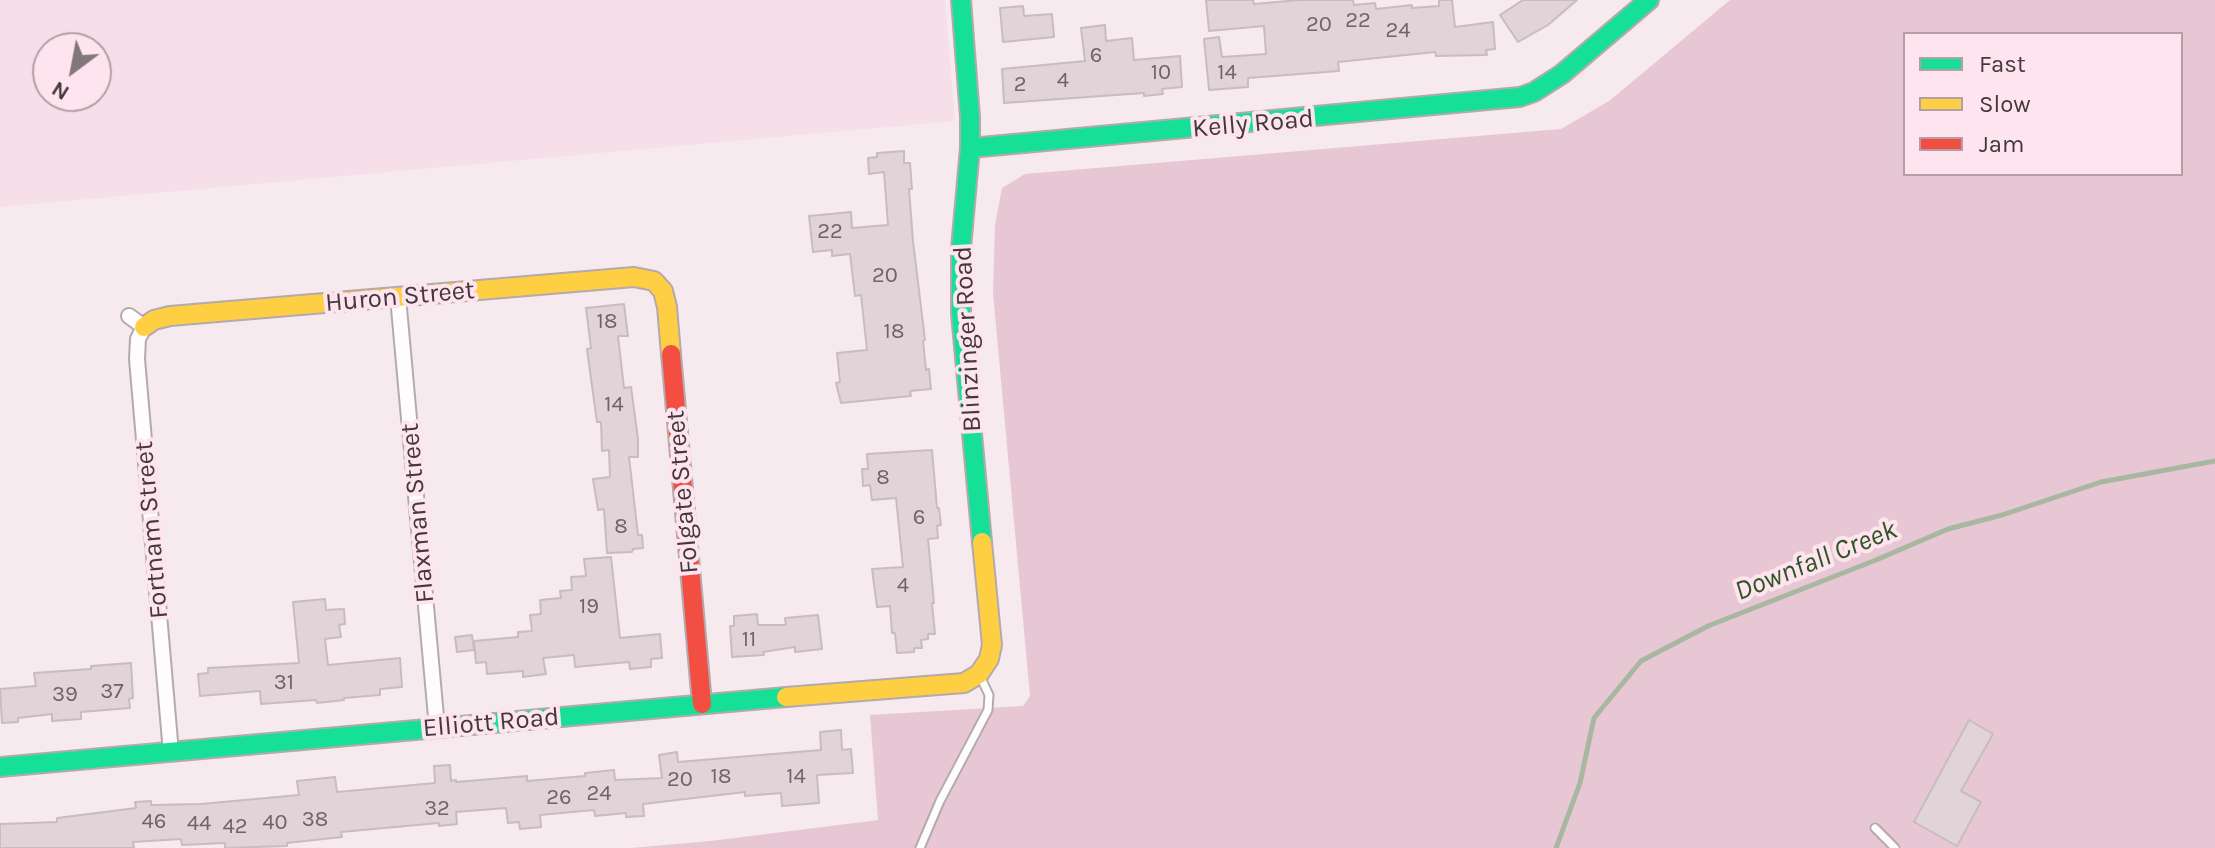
<!DOCTYPE html>
<style>
body{margin:0}
#map{position:relative;width:2215px;height:848px;overflow:hidden;background:#f7eaef;font-family:Karla,sans-serif}
canvas{display:block}
.legend{position:absolute;left:1903px;top:32px;width:280px;height:144px;box-sizing:border-box;background:#fde4ee;border:2px solid #b3a0a7;margin:0;padding:10px 14px;list-style:none;font-size:24px;color:#43393d}
.legend li{display:flex;align-items:center;gap:16px;height:40px}
.legend b{width:40px;border:2px solid #b3a0a7}
.north{position:absolute;left:32px;top:32px;width:80px;height:80px;box-sizing:border-box;background:#fde4ee;border:2px solid #b3a0a7;border-radius:50%;rotate:212deg;font-size:22px;font-weight:700;line-height:32px;text-align:center;color:#43393d}
.north::after{content:'';display:block;margin:auto;width:28px;height:36px;background:#82777b;clip-path:polygon(50% 0,100% 100%,50% 72%,0 100%)}
</style>
<div id="map">
<canvas width="2215" height="848"></canvas>
<ul class="legend">
<li><b style="height:10px;background:#16e098"></b>Fast</li>
<li><b style="height:10px;background:#ffcf43"></b>Slow</li>
<li><b style="height:10px;background:#f24e42"></b>Jam</li>
</ul>
<div class="north">N</div>
</div>
<script>
const c = document.querySelector('canvas').getContext('2d');
c.lineJoin = 'round';
function fill(path, color) {
  c.fillStyle = color;
  c.fill(path, 'evenodd');
}
function shape(rows) {
  const path = new Path2D();
  for (const r of rows) {
    path.moveTo(r[0], r[1]);
    for (let i = 2; i < r.length; i += 2) path.lineTo(r[i], r[i + 1]);
  }
  return path;
}
function strokePath(path, color, width, dash) {
  c.strokeStyle = color;
  c.lineWidth = width;
  c.lineCap = dash ? 'butt' : 'round';
  c.setLineDash(dash || []);
  c.stroke(path);
}
function drawText(font, color, halo, rows, align = 'center') {
  c.font = font + ' Karla,sans-serif';
  c.lineWidth = 8;
  c.setLineDash([]);
  c.textBaseline = 'middle';
  c.strokeStyle = halo;
  c.fillStyle = color;
  for (const [text, x, y, turn = 0] of rows) {
    c.save();
    c.translate(x, y);
    c.rotate((+turn || 0) * Math.PI / 180);
    c.textAlign = isNaN(turn) ? turn : align;
    if (halo) c.strokeText(text, 0, 0);
    c.fillText(text, 0, 0);
    c.restore();
  }
}
fill(shape([
 [0,0,945,0,955,121,0,207],
 [48,48,96,48,96,96,48,96]
]), '#f6dfe8');
fill(shape([
 [1730,0,2215,0,2215,848,631,848,710,841,878,820,870,715,1023,706,1030,696,993,293,995,225,1002,188,1025,174,1561,129,1609,101],
 [1905,34,2181,34,2181,174,1905,174]
]), '#e7c7d4');
strokePath(shape([
 [1556,848,1580,783,1594,718,1641,661,1708,626,1876,560,1948,529,2002,515,2101,482,2215,461]
]), '#a8b8a0', 5);
const building = shape([
 [1206,0,1253,0,1254,4,1299,0,1353,0,1354,5,1375,3,1376,9,1412,5,1412,8,1439,6,1439,0,1452,0,1455,27,1493,22,1495,49,1486,50,1487,55,1436,56,1435,52,1338,62,1339,71,1248,78,1248,87,1209,90,1204,39,1219,37,1222,57,1266,54,1264,26,1209,31,1206,0],
 [1523,0,1577,0,1548,25,1518,42,1500,15,1523,0],
 [1023,6,1024,16,1052,14,1054,37,1003,42,1000,8,1023,6],
 [1105,25,1106,41,1132,38,1134,60,1180,56,1182,87,1162,89,1163,94,1144,96,1144,93,1004,103,1002,69,1085,61,1081,28,1105,25],
 [904,151,904,163,910,163,912,189,909,189,913,241,925,340,923,341,926,370,929,369,931,389,910,391,911,396,841,403,836,383,840,382,837,353,867,350,861,295,855,296,850,254,832,256,832,250,813,252,809,216,851,212,852,228,888,225,884,172,869,174,868,158,877,157,877,153,904,151],
 [624,304,628,336,618,336,624,388,631,387,638,439,638,457,629,457,638,535,642,535,643,548,633,549,632,552,607,553,604,509,598,510,593,479,610,477,609,450,602,451,601,422,597,422,587,349,591,348,586,308,624,304],
 [932,450,937,508,939,508,941,525,937,526,938,538,928,539,934,603,932,603,935,634,928,634,928,639,921,640,922,648,914,648,914,652,897,653,895,633,892,633,890,606,877,607,872,569,903,567,896,498,872,500,870,485,863,486,862,469,868,469,867,454,932,450],
 [611,557,620,638,660,634,662,658,651,659,651,667,630,669,629,662,575,667,574,655,543,658,546,674,523,677,523,671,487,674,486,662,476,663,474,641,518,637,518,632,532,631,530,615,541,614,540,600,561,598,560,591,572,590,571,577,586,576,584,559,611,557],
 [325,599,326,610,344,609,345,624,339,625,341,637,325,639,328,665,400,658,402,687,380,689,380,695,344,698,344,700,317,703,316,700,261,704,260,691,200,696,198,674,208,673,208,668,299,663,293,602,325,599],
 [757,614,758,625,786,625,785,618,818,615,822,649,795,652,795,647,763,652,764,655,732,657,730,626,734,626,734,616,757,614],
 [472,635,474,650,457,652,455,637,472,635],
 [131,663,133,698,129,699,130,708,81,712,81,719,52,721,52,714,18,718,18,722,2,723,0,689,36,686,34,673,91,669,91,666,131,663],
 [1969,720,1993,734,1961,791,1981,802,1957,846,1914,822,1969,720],
 [841,730,842,750,851,749,853,773,817,775,819,803,782,806,781,793,745,796,745,792,643,804,644,816,626,817,626,813,595,816,594,810,540,815,541,827,520,829,519,822,508,823,506,808,456,812,457,824,439,826,439,823,341,832,342,837,287,843,287,846,225,848,225,843,182,845,181,839,133,842,134,848,0,848,0,824,57,822,57,818,136,808,135,802,151,801,151,805,201,804,299,795,297,781,335,777,337,792,435,783,434,766,450,765,451,781,456,780,456,782,527,776,527,781,585,776,585,773,614,770,615,780,662,778,659,755,677,752,678,762,821,750,820,732,841,730]
]);
fill(building, '#e1d3d8');
strokePath(building, '#c7bcc0', 2);
const lane = shape([
 [1875,828,1895,848],
 [920,848,940,801,988,710,989,695,980,676]
]);
const street = shape([
 [398,297,437,728],
 [129,316,144,327,138,339,137,359,171,753]
]);
const fast = shape([
 [961,0,970,117,970,148,961,248,961,314,982,542],
 [970,148,1520,97,1534,92,1562,74,1649,0],
 [0,767,786,697]
]);
const slow = shape([
 [144,327,154,320,170,316,634,277,654,281,663,291,667,307,671,354],
 [786,697,964,683,979,674,989,659,992,645,982,542]
]);
const jam = shape([
 [671,354,702,704]
]);
strokePath(lane, '#b4aaae', 11);
strokePath(street, '#b4aaae', 18);
strokePath(fast, '#b4aaae', 22);
strokePath(slow, '#b4aaae', 22);
strokePath(jam, '#b4aaae', 22);
strokePath(lane, '#fefcfd', 7);
strokePath(street, '#fefcfd', 14);
strokePath(fast, '#16e098', 18);
strokePath(slow, '#ffcf43', 18);
strokePath(jam, '#f24e42', 18);
drawText('22px', '#6e6367', null, [
 ["22",1358,21],
 ["20",1319,25],
 ["24",1398,31],
 ["6",1096,56],
 ["10",1161,73],
 ["14",1227,73],
 ["4",1063,81],
 ["2",1020,85],
 ["22",830,232],
 ["20",885,276],
 ["18",607,322],
 ["18",894,332],
 ["14",614,405],
 ["8",883,478],
 ["6",919,518],
 ["8",621,527],
 ["4",903,586],
 ["19",589,607],
 ["11",749,640],
 ["31",284,683],
 ["37",112,692],
 ["39",65,695],
 ["18",721,777],
 ["14",796,777],
 ["20",680,780],
 ["24",599,794],
 ["26",559,798],
 ["32",437,809],
 ["38",315,820],
 ["46",154,822],
 ["40",275,823],
 ["44",199,824],
 ["42",235,827]
]);
drawText('26px', '#43393d', '#fde4ee', [
 ["Kelly Road",1253,124,-5],
 ["Huron Street",400,297,-5],
 ["Blinzinger Road",968,339,-93],
 ["Folgate Street",683,492,-95],
 ["Flaxman Street",418,513,-95],
 ["Fortnam Street",152,530,-95],
 ["Elliott Road",491,723,-5]
]);
drawText('italic 28px', '#2e5522', '#fde4ee', [
 ["Downfall Creek",1816,561,-22]
]);
</script>
